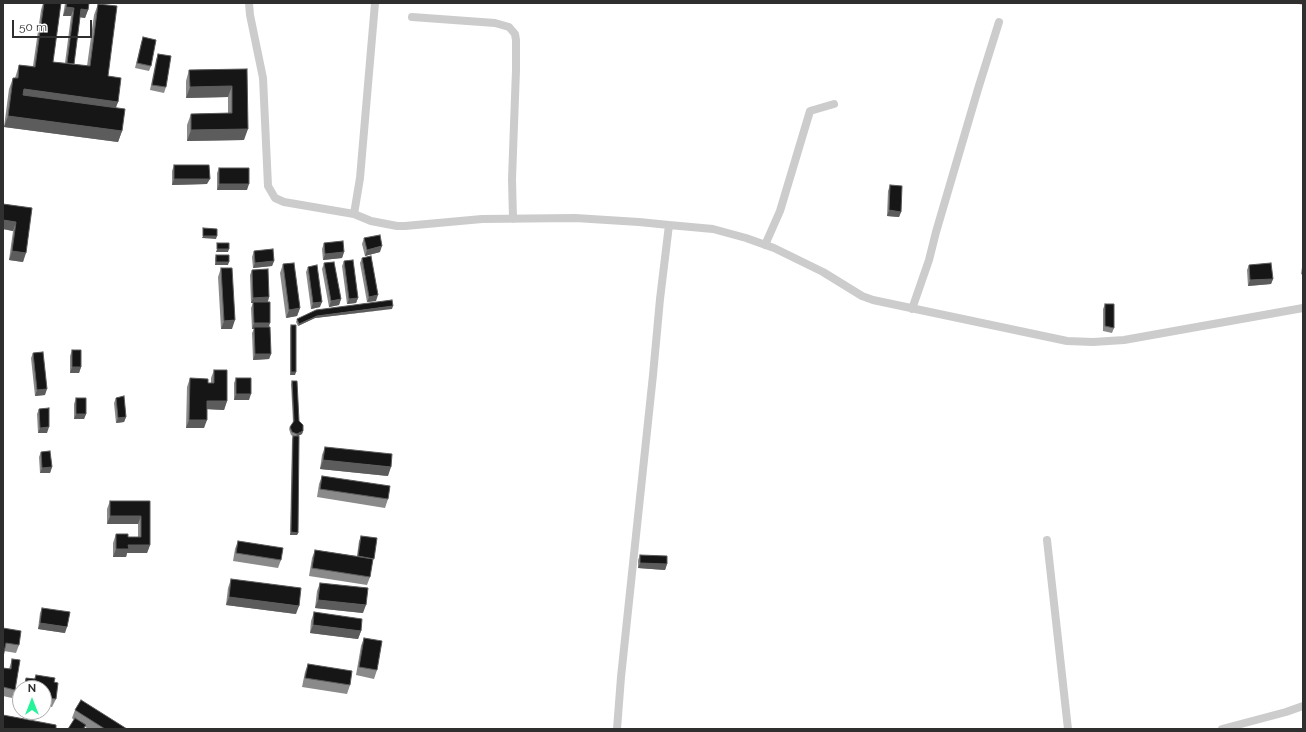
<!DOCTYPE html>
<style>
body{margin:0}
#map{position:relative;width:1306px;height:732px;overflow:hidden;background:#fff;font-family:Raleway,sans-serif}
canvas{display:block}
.frame{position:absolute;inset:0;border:4px solid #2f2f2f;pointer-events:none}
.north{position:absolute;left:12px;top:680px;width:40px;height:40px;box-sizing:border-box;background:#fff;border:1px solid #acacac;border-radius:50%;rotate:0deg;font-size:11px;font-weight:700;line-height:16px;text-align:center;color:#2f2f2f}
.north::after{content:'';display:block;margin:auto;width:14px;height:18px;background:#25f399;clip-path:polygon(50% 0,100% 100%,50% 72%,0 100%)}
.scale{position:absolute;left:12px;top:20px;width:80px;height:18px;box-sizing:border-box;border:2px solid #2f2f2f;border-top:0;padding-left:5px;font-size:12px;line-height:14px;white-space:nowrap;color:#2f2f2f;-webkit-text-stroke:3px #fff;paint-order:stroke}
</style>
<div id="map">
<canvas width="1306" height="732"></canvas>
<div class="frame"></div>
<div class="north">N</div>
<div class="scale">50 m</div>
</div>
<script>
const c = document.querySelector('canvas').getContext('2d');
c.lineJoin = 'round';
function shape(rows) {
  const path = new Path2D();
  for (const r of rows) {
    path.moveTo(r[0], r[1]);
    for (let i = 2; i < r.length; i += 2) path.lineTo(r[i], r[i + 1]);
  }
  return path;
}
function strokePath(path, color, width, dash) {
  c.strokeStyle = color;
  c.lineWidth = width;
  c.lineCap = dash ? 'butt' : 'round';
  c.setLineDash(dash || []);
  c.stroke(path);
}
function fill(path, color) {
  c.fillStyle = color;
  c.fill(path, 'evenodd');
}
strokePath(shape([
 [1300,3,1303,4]
]), '#efc8c7', 3);
strokePath(shape([
 [249,3,250,15,263,78,268,186,275,198,284,202,354,214,371,221,397,226,405,226,482,219,575,218,639,222,669,225,660,299,653,375,621,677,617,729],
 [412,17,495,23,509,27,515,34,516,40,516,70,512,179,513,219],
 [354,214,360,178,375,3],
 [669,225,713,229,746,238,774,248,823,272,862,296,873,300,1067,341,1093,342,1124,340,1303,308],
 [765,245,780,211,810,111,834,104],
 [912,309,929,260,936,232,978,89,999,22],
 [1047,540,1068,729],
 [1222,729,1286,712,1303,706]
]), '#ccc', 8);
fill(shape([
 [43,3,61,3,53,62,65,63,71,16,63,16,65,3,89,3,88,10,85,18,80,17,74,64,87,66,94,15,98,4,108,76,118,102,115,108,122,131,118,142,4,127,9,89,13,78,15,78,19,65,33,66,41,10],
 [143,37,151,66,149,71,135,68,141,43],
 [158,54,166,87,164,93,150,90,156,60],
 [247,69,244,140,187,141,187,125,191,114,228,113,228,97,186,98,186,81,189,70],
 [174,165,207,184,172,185,172,171],
 [219,168,247,190,217,190,217,173],
 [890,185,901,212,899,217,887,216,888,191],
 [3,204,32,208,23,262,9,260,13,231,3,229],
 [364,238,380,252,365,256,362,244],
 [324,243,344,252,342,258,323,260,322,249],
 [254,251,274,261,272,266,253,268,252,257],
 [216,255,228,265,215,265,215,258],
 [362,258,376,301,367,302,360,263],
 [344,261,358,298,356,303,347,304,342,266],
 [1303,261,1303,275,1301,274],
 [324,263,341,299,339,305,329,307,322,269],
 [283,264,300,308,297,316,286,318,280,273],
 [1249,265,1273,279,1271,284,1248,286,1247,270],
 [308,267,320,307,311,309,306,272],
 [221,268,232,329,221,329,218,277],
 [252,270,269,297,268,302,271,354,269,359,253,360,252,333,254,329,252,329,251,308,253,303,251,303,250,275],
 [1105,304,1114,328,1112,333,1103,331,1103,309],
 [392,309,315,318,298,326,296,322,297,319],
 [291,325,295,375,290,375,290,328],
 [72,350,81,367,79,373,70,373,70,356],
 [33,353,45,395,35,396,31,358],
 [214,370,227,401,224,410,207,409,204,428,186,428,187,387,190,378,208,383,211,383,211,378],
 [236,378,249,400,234,400,234,383],
 [292,381,299,421,303,431,302,434,298,436,298,533,297,535,290,535,292,439,293,436,291,435,289,429,290,427,293,423,291,384],
 [76,398,86,414,84,419,74,419,74,404],
 [116,398,126,417,124,422,116,423,114,403],
 [39,409,47,433,38,433,37,414],
 [325,447,388,476,320,469,322,455],
 [41,452,52,467,50,473,40,473,39,457],
 [322,476,388,499,385,508,317,497,319,484],
 [110,501,150,501,150,545,147,553,127,553,126,557,113,557,113,543,116,534,128,537,138,537,138,524,107,524,107,509],
 [361,536,372,562,370,577,367,585,309,576,312,558,315,550,357,556,359,541],
 [238,541,281,560,278,568,233,561,235,549],
 [640,555,667,564,665,570,638,568,638,560],
 [231,579,296,614,226,605,228,588],
 [320,583,363,613,315,608,317,591],
 [42,608,65,633,38,629,40,613],
 [314,612,361,631,358,639,310,633,311,621],
 [3,628,19,645,16,653,4,651],
 [364,638,377,670,374,679,356,675,361,646],
 [12,659,15,690,12,698,3,696,3,668,9,669],
 [308,664,350,685,347,694,302,687,305,672],
 [36,675,54,682,56,699,52,707,44,706,44,688,23,688,26,678,34,679],
 [75,710,127,729,89,729,85,727,85,729,68,729,74,720,72,718]
]), '#8a8a8a');
fill(shape([
 [66,7,74,8,71,16,63,16],
 [81,9,88,10,85,18,78,17],
 [232,86,228,97,186,98,190,87],
 [24,89,118,102,114,113,20,100],
 [8,116,122,131,118,142,4,127],
 [248,129,244,140,187,141,191,130],
 [174,179,210,179,207,184,172,185],
 [219,184,249,184,247,190,217,190],
 [889,210,901,212,899,217,887,216],
 [3,220,16,222,13,231,3,229],
 [203,236,217,236,216,239,202,238],
 [382,246,380,252,365,256,367,250],
 [217,249,229,249,228,252,216,252],
 [12,251,26,253,23,262,9,260],
 [344,252,342,258,323,260,325,254],
 [274,261,272,266,253,268,255,263],
 [216,262,229,262,228,265,215,265],
 [1273,279,1271,284,1248,286,1250,280],
 [378,295,376,301,367,302,369,297],
 [269,297,267,303,253,302,253,303,251,303,253,298],
 [358,298,356,303,347,304,349,299],
 [341,299,339,305,329,307,331,301],
 [322,302,320,307,311,309,313,303],
 [393,306,392,309,315,318,298,326,299,324,317,316],
 [300,308,297,316,286,318,289,310],
 [235,320,232,329,221,329,224,321],
 [254,323,270,323,268,328,254,327,254,329,252,329],
 [255,354,271,354,269,359,253,360],
 [72,367,81,367,79,373,70,373],
 [291,372,296,372,295,375,290,375],
 [47,389,45,395,35,396,37,390],
 [236,394,251,394,249,400,234,400],
 [207,401,227,401,224,410,204,409],
 [76,414,86,414,84,419,74,419],
 [126,417,124,422,116,423,118,418],
 [189,420,207,420,204,428,186,428],
 [49,427,47,433,38,433,40,428],
 [303,431,302,434,296,437,297,434],
 [323,460,391,467,388,476,320,469],
 [52,467,50,473,40,473,42,468],
 [110,516,141,516,138,524,107,524],
 [291,532,298,533,297,535,290,535],
 [128,545,150,545,147,553,127,553,126,557,113,557,116,549],
 [640,563,667,564,665,570,638,568],
 [229,597,299,606,296,614,226,605],
 [318,600,366,605,363,613,315,608],
 [40,623,67,627,65,633,38,629],
 [313,625,361,631,358,639,310,633]
]), '#5c5c5c');
const building = shape([
 [44,3,61,3,53,62,90,66,98,4,117,6,108,76,121,78,118,102,24,89,23,95,125,109,122,131,8,116,13,78,18,78,19,65,35,67,44,3],
 [67,3,89,3,88,10,81,9,74,64,67,63,74,8,66,7,67,3],
 [143,37,156,40,151,66,137,63,143,37],
 [158,54,171,56,166,87,152,85,158,54],
 [247,69,248,129,191,130,191,114,232,113,232,86,190,87,189,70,247,69],
 [174,165,209,165,210,179,174,179,174,165],
 [219,168,249,168,249,184,219,184,219,168],
 [890,185,902,186,901,212,889,210,890,185],
 [3,204,32,208,26,253,12,251,16,222,3,220,3,204],
 [203,228,217,229,217,236,203,236,203,228],
 [380,235,382,246,367,250,364,238,380,235],
 [343,241,344,252,325,254,324,243,343,241],
 [217,243,229,243,229,249,217,249,217,243],
 [273,249,274,261,255,263,254,251,273,249],
 [216,255,229,255,229,262,216,262,216,255],
 [371,256,378,295,369,297,362,258,371,256],
 [353,260,358,298,349,299,344,261,353,260],
 [334,262,341,299,331,301,324,263,334,262],
 [294,263,300,308,289,310,283,264,294,263],
 [1271,263,1273,279,1250,280,1249,265,1271,263],
 [317,265,322,302,313,303,308,267,317,265],
 [221,268,232,268,235,320,224,321,221,268],
 [268,269,269,297,253,298,252,270,268,269],
 [392,300,393,306,317,316,299,324,297,319,316,310,392,300],
 [253,302,270,302,270,323,254,323,253,302],
 [1105,304,1114,304,1114,328,1105,326,1105,304],
 [291,325,296,325,296,372,291,372,291,325],
 [254,327,270,327,271,354,255,354,254,327],
 [72,350,81,350,81,367,72,367,72,350],
 [43,352,47,389,37,390,33,353,43,352],
 [214,370,227,370,227,401,207,401,207,420,189,420,190,378,208,379,208,383,214,383,214,370],
 [236,378,251,378,251,394,236,394,236,378],
 [292,381,297,381,299,421,303,425,303,431,297,434,292,432,290,427,294,421,292,381],
 [124,396,126,417,118,418,116,398,124,396],
 [76,398,86,398,86,414,76,414,76,398],
 [49,408,49,427,40,428,39,409,49,408],
 [293,436,299,436,298,533,291,532,293,436],
 [325,447,392,454,391,467,323,460,325,447],
 [50,451,52,467,42,468,41,452,50,451],
 [322,476,390,486,388,499,320,489,322,476],
 [110,501,150,501,150,545,128,545,129,549,116,549,116,534,128,534,128,537,141,537,141,516,110,516,110,501],
 [361,536,377,538,374,559,358,556,361,536],
 [238,541,283,548,281,560,236,553,238,541],
 [315,550,373,559,370,577,312,568,315,550],
 [640,555,667,556,667,564,640,563,640,555],
 [231,579,301,588,299,606,229,597,231,579],
 [320,583,368,588,366,605,318,600,320,583],
 [42,608,70,612,67,627,40,623,42,608],
 [314,612,362,619,361,631,313,625,314,612],
 [3,628,21,631,19,645,6,643,3,657,3,628],
 [364,638,382,641,377,670,359,667,364,638],
 [12,659,20,660,15,690,3,687,3,668,11,669,12,659],
 [308,664,352,671,350,685,305,678,308,664],
 [36,675,55,678,54,682,58,683,56,699,44,697,44,688,25,688,26,678,35,679,36,675],
 [81,700,127,729,105,729,75,710,81,700],
 [3,715,56,725,56,729,3,729,3,715],
 [75,718,86,725,83,729,68,729,75,718]
]);
fill(building, '#161616');
strokePath(building, '#5c5c5c', 1);
</script>
